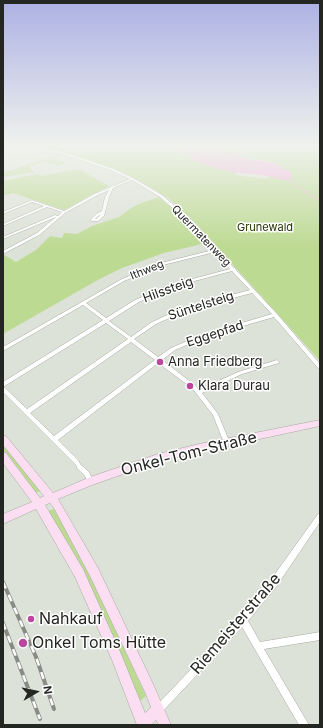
<!DOCTYPE html>
<meta charset="utf-8">
<style>
body{margin:0}
#map{position:relative;width:323px;height:728px;overflow:hidden;background:#dde2d8;font-family:Inter,sans-serif}
canvas{display:block}
.frame{position:absolute;inset:0;border:4px solid #242622;pointer-events:none}
.north{position:absolute;left:16px;top:672px;width:40px;height:40px;-webkit-text-stroke:3px #fff;paint-order:stroke;rotate:81deg;font-size:11px;font-weight:700;line-height:16px;text-align:center;color:#242622}
.north::after{content:'';display:block;margin:auto;width:14px;height:18px;background:#242622;clip-path:polygon(50% 0,100% 100%,50% 72%,0 100%)}
</style>
<div id="map">
<canvas width="323" height="728"></canvas>
<div class="frame"></div>
<div class="north">N</div>
</div>
<script>
const c = document.querySelector('canvas').getContext('2d');
c.lineJoin = 'round';
function fill(path, color) {
  c.fillStyle = color;
  c.fill(path, 'evenodd');
}
function shape(rows) {
  const path = new Path2D();
  for (const r of rows) {
    path.moveTo(r[0], r[1]);
    for (let i = 2; i < r.length; i += 2) path.lineTo(r[i], r[i + 1]);
  }
  return path;
}
function strokePath(path, color, width, dash) {
  c.strokeStyle = color;
  c.lineWidth = width;
  c.lineCap = dash ? 'butt' : 'round';
  c.setLineDash(dash || []);
  c.stroke(path);
}
function drawText(font, color, halo, rows, align = 'center') {
  c.font = font + ' Inter,sans-serif';
  c.lineWidth = 3;
  c.setLineDash([]);
  c.textBaseline = 'middle';
  c.strokeStyle = halo;
  c.fillStyle = color;
  for (const [text, x, y, turn = 0] of rows) {
    c.save();
    c.translate(x, y);
    c.rotate((+turn || 0) * Math.PI / 180);
    c.textAlign = isNaN(turn) ? turn : align;
    if (halo) c.strokeText(text, 0, 0);
    c.fillText(text, 0, 0);
    c.restore();
  }
}
fill(shape([
 [33,145,173,145,186,155,200,163,236,172,235,175,265,179,270,176,289,181,279,165,264,160,251,160,240,154,239,155,230,153,229,151,233,151,229,149,226,150,214,145,320,145,320,361,197,225,169,199,142,182,114,169,80,157],
 [60,154,63,155,53,159,67,163,58,166,44,162,29,166,34,172,3,177,3,173],
 [79,169,109,186,64,210,13,193,3,196,3,181,38,174,42,176],
 [159,197,180,215,206,243,164,253,122,268,96,281,3,334,3,254,16,262,36,250,50,236,62,238,64,233,77,234,92,226,119,217,131,208,141,203],
 [3,444,42,490,36,493,3,450],
 [54,509,93,581,146,696,140,701,115,641,91,589,47,511]
]), '#bdda93');
fill(shape([
 [173,145,214,145,251,160,266,161,279,165,290,172,292,176,289,181,263,175,232,172,200,163,186,155]
]), '#f3acdd');
strokePath(shape([
 [288,180,320,201]
]), '#f3acdd', 1);
const street = shape([
 [26,145,30,145,64,152,112,168,133,178,162,195,185,215,234,268,235,268,236,270,277,314,320,364,320,369,318,368,274,317,205,337,175,350,162,360,196,386,199,390,238,372,277,360,279,362,279,363,242,374,202,393,218,414,230,443,229,445,227,446,225,445,224,443,213,415,192,388,158,363,58,440,79,461,80,464,89,472,93,481,92,483,90,484,88,483,85,476,77,468,76,465,3,392,3,382,103,320,83,305,3,351,3,347,122,279,161,263,213,250,183,217,160,197,132,180,113,188,109,197,104,216,98,221,92,221,90,220,96,214,102,211,105,197,109,190,96,196,65,213,39,235,3,254,3,251,37,233,56,217,3,239,3,237,55,215,58,216,62,212,47,207,3,226,3,224,44,206,32,202,3,214,3,212,32,200,64,211,94,194,111,187,112,185,114,186,130,179,110,170,62,154,31,147,3,155,3,153,28,146,26,145],
 [101,214,96,219,95,219,98,216,101,214],
 [215,252,230,269,170,285,135,300,106,318,86,303,124,281,163,265,215,252],
 [232,271,250,290,183,308,152,322,131,337,109,321,139,302,172,287,232,271],
 [252,293,272,314,201,335,171,348,158,357,134,339,156,324,187,310,252,293],
 [106,323,128,339,27,409,5,388,3,387,106,323],
 [131,342,155,360,54,436,30,413,131,342],
 [320,513,320,522,276,587,248,621,260,642,320,632,320,640,264,649,309,725,299,725,242,627,162,712,159,713,156,712,155,709,156,706,240,618,270,581,318,514,320,513]
]);
const secondary = shape([
 [320,420,320,426,199,452,158,462,92,485,58,499,98,568,153,684,171,725,159,725,156,720,151,725,137,725,112,660,75,577,36,509,3,524,3,514,32,502,3,463,3,452,6,453,40,498,44,496,3,445,3,435,6,436,53,493,90,477,158,454,199,444,320,420],
 [50,503,54,508,90,576,145,692,151,707,145,713,121,654,83,569,45,505,50,503]
]);
strokePath(street, '#a4a89f', 1);
strokePath(secondary, '#a4a89f', 1);
fill(street, '#fff');
fill(secondary, '#fbdef2');
const rail = shape([
 [3,582,36,657,54,709],
 [3,623,40,719]
]);
strokePath(rail, '#898c85', 4);
strokePath(rail, '#fff', 2.5, [7]);
const sky = c.createLinearGradient(0, 0, 0, 247);
sky.addColorStop(0, '#acb1e4');
sky.addColorStop(0.59, '#f0f2ed');
sky.addColorStop(1, '#f0f2ed00');
c.fillStyle = sky;
c.fillRect(0, 0, 323, 247);
for (const [x, y, r, color] of [
 [160,362,4,"#bc469e"],
 [190,386,4,"#bc469e"],
 [31,619,4,"#bc469e"],
 [23,643,5,"#bc469e"]
]) {
  const dot = new Path2D();
  dot.arc(x, y, r, 0, 2 * Math.PI);
  c.fillStyle = color;
  c.fill(dot);
  strokePath(dot, '#fff', 1.5);
}
drawText('11px', '#233400', '#fff', [
 ["Grunewald",265,228]
]);
drawText('11px', '#242622', '#fff', [
 ["Quermatenweg",201,236,46],
 ["Ithweg",147,270,-22]
]);
drawText('13px', '#242622', '#fff', [
 ["Hilssteig",168,290,-20],
 ["Süntelsteig",201,306,-18],
 ["Eggepfad",215,334,-18]
]);
drawText('13px', '#242622', '#fff', [
 ["Anna Friedberg",168,362],
 ["Klara Durau",198,386]
], 'left');
drawText('16px', '#242622', '#fff', [
 ["Onkel-Tom-Straße",189,454,-14],
 ["Riemeisterstraße",236,624,-49]
]);
drawText('16px', '#242622', '#fff', [
 ["Nahkauf",39,619],
 ["Onkel Toms Hütte",32,643]
], 'left');
</script>
